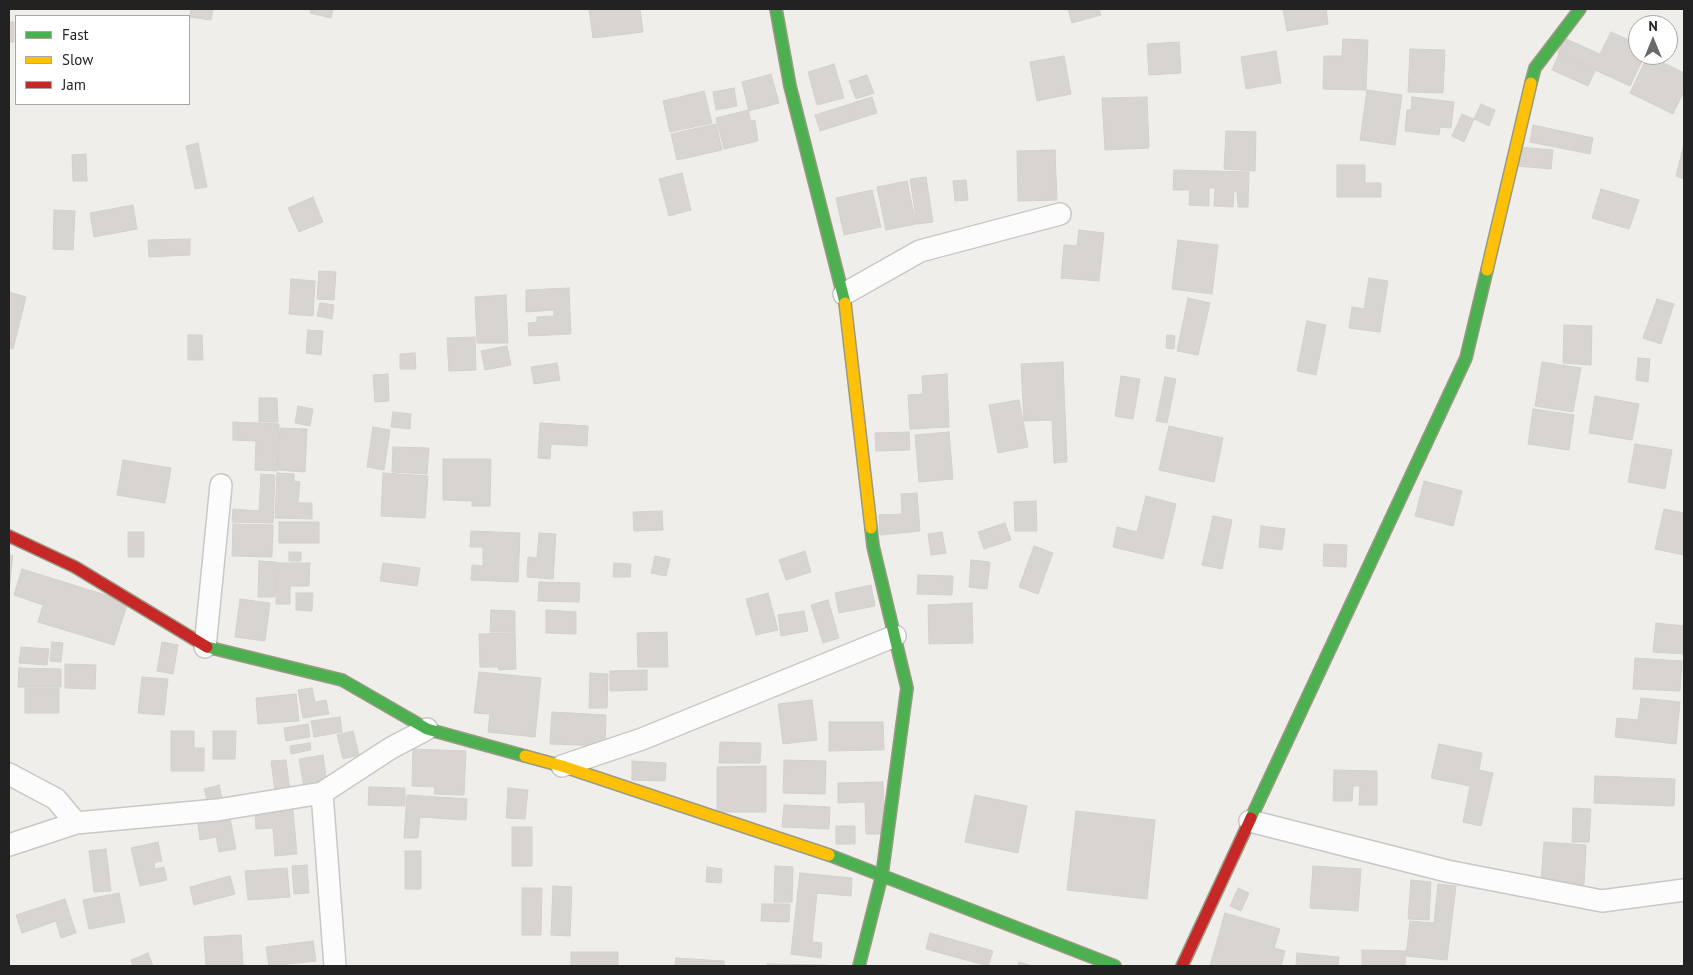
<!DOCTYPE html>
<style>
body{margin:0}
#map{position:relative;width:1693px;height:975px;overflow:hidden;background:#f0eeeb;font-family:"PT Sans",sans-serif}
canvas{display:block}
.frame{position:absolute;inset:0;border:10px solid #222;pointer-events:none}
.legend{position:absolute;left:15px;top:15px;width:175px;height:90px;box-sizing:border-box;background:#fff;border:1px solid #a7a7a7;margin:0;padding:6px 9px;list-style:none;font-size:15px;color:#222}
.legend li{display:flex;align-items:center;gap:10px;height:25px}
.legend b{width:25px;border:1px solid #a7a7a7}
.north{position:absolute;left:1628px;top:15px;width:50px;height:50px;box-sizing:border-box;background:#fff;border:1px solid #a7a7a7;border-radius:50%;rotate:0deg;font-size:14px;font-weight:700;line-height:20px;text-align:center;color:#222}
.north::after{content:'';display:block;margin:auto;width:18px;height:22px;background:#6a6968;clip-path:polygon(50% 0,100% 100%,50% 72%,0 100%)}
</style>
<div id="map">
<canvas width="1693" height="975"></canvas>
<div class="frame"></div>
<ul class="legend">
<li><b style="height:6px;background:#4caf50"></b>Fast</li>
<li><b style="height:6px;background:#ffc107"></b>Slow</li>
<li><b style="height:6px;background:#c62828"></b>Jam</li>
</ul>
<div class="north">N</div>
</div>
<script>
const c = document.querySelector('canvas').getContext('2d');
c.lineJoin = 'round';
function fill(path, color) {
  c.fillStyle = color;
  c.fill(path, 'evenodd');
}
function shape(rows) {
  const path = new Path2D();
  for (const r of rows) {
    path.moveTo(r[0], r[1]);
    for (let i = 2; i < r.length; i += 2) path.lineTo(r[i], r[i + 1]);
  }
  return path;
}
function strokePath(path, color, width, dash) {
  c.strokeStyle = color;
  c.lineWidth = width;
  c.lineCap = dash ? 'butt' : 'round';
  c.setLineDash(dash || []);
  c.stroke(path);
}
const building = shape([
 [191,9,213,9,211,20,190,17,191,9],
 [311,9,333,9,331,18,310,13,311,9],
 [589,9,640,9,643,32,593,38,589,9],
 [1068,9,1099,9,1101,15,1072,23,1068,9],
 [1283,9,1326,9,1328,24,1287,31,1283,9],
 [9,22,14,22,14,42,9,42,9,22],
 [1611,32,1638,44,1638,55,1645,55,1630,86,1558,53,1564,38,1600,54,1611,32],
 [1343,39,1368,40,1366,90,1323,89,1324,56,1342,56,1343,39],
 [1179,42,1181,73,1149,75,1147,44,1179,42],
 [1410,49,1445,50,1443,93,1408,92,1410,49],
 [1276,51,1281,83,1246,89,1241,57,1276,51],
 [1559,54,1595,71,1588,86,1552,70,1559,54],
 [1648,55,1684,73,1684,91,1673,114,1630,93,1648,55],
 [1064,56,1071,94,1037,101,1030,62,1064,56],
 [834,64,844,98,817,105,808,72,834,64],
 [771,74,779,103,749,111,742,82,771,74],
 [867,75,874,93,856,99,849,81,867,75],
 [734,88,737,106,716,110,713,92,734,88],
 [1367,90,1402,95,1395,145,1360,140,1367,90],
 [704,91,712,123,670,132,663,101,704,91],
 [872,97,877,113,820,131,815,115,872,97],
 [1147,97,1149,148,1105,150,1102,98,1147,97],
 [1412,97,1454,102,1451,128,1440,127,1439,135,1405,131,1407,110,1411,110,1412,97],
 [1481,104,1495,110,1489,126,1474,119,1481,104],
 [748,110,751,121,755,120,758,141,724,149,716,118,748,110],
 [1462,114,1474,119,1464,142,1452,136,1462,114],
 [716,124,722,150,677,160,671,134,716,124],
 [1533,125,1593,138,1590,154,1530,142,1533,125],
 [1226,131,1256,132,1255,171,1224,169,1226,131],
 [198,143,207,187,195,189,186,146,198,143],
 [1684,144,1684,179,1676,176,1684,144],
 [1519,147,1553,150,1551,169,1517,166,1519,147],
 [1055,150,1057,200,1018,201,1017,151,1055,150],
 [86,154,87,181,73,181,72,155,86,154],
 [1337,165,1365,165,1365,183,1381,183,1381,197,1337,197,1337,165],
 [1174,170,1249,172,1248,207,1238,207,1237,191,1234,191,1233,207,1214,206,1215,188,1209,188,1209,206,1189,205,1190,190,1173,190,1174,170],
 [682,173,691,210,669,216,659,179,682,173],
 [926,177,933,222,917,224,910,179,926,177],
 [966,180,968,200,955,201,953,181,966,180],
 [907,181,916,224,886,230,877,187,907,181],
 [1601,189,1639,200,1629,229,1592,218,1601,189],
 [872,190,881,227,844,235,836,198,872,190],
 [313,197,323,222,299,232,288,208,313,197],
 [133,205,137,229,94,237,90,213,133,205],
 [54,210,75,211,73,250,53,249,54,210],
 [1079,230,1104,233,1099,281,1061,278,1064,245,1077,246,1079,230],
 [190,239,190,255,149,257,148,240,190,239],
 [1178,240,1218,245,1212,294,1172,289,1178,240],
 [319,271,336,272,334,300,317,299,319,271],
 [1369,278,1388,281,1380,332,1349,328,1352,307,1364,309,1369,278],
 [291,279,315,281,313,316,289,314,291,279],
 [569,288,571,334,529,336,528,323,537,322,537,317,554,316,554,310,526,312,526,290,569,288],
 [9,292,26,297,13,349,9,348,9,292],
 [506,295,508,343,477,343,475,297,506,295],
 [1188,298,1210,303,1198,355,1177,351,1188,298],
 [1657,299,1674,304,1661,344,1643,338,1657,299],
 [320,303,334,305,332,319,317,316,320,303],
 [1307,321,1326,325,1316,375,1297,371,1307,321],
 [1564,325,1592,326,1591,365,1563,363,1564,325],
 [308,330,323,331,321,355,306,353,308,330],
 [188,335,202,335,203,360,188,360,188,335],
 [1167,335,1175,336,1174,349,1166,348,1167,335],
 [475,337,476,370,449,371,447,338,475,337],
 [507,346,511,365,485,370,481,351,507,346],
 [415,353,416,369,400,369,400,354,415,353],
 [1638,358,1650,359,1648,382,1636,380,1638,358],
 [1063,362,1067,462,1054,463,1052,420,1024,421,1021,364,1063,362],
 [1542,362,1581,368,1573,412,1535,406,1542,362],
 [557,363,560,380,534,384,531,367,557,363],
 [388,374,389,401,375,402,373,375,388,374],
 [947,374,949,427,910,429,908,395,923,394,922,376,947,374],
 [1121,376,1140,379,1133,419,1115,416,1121,376],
 [1165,377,1176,379,1167,423,1156,421,1165,377],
 [1595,396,1639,404,1632,440,1589,433,1595,396],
 [259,398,277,398,278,422,259,422,259,398],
 [1019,400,1028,447,998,453,989,405,1019,400],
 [298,406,313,409,310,426,295,423,298,406],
 [1533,409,1574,415,1569,450,1528,444,1533,409],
 [393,412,411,414,410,429,391,427,393,412],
 [233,422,279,424,277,471,255,470,256,441,233,440,233,422],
 [540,423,588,426,587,446,551,444,550,459,538,458,540,423],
 [1169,426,1223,438,1214,482,1159,470,1169,426],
 [373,427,390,430,384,470,367,467,373,427],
 [280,428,307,429,305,472,278,470,280,428],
 [909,432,910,450,876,451,875,433,909,432],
 [949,432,953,479,919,482,915,435,949,432],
 [1635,444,1672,450,1665,489,1628,482,1635,444],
 [393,447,429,448,427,474,392,472,393,447],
 [443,459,491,459,490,506,472,506,472,501,443,500,443,459],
 [123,460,171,468,165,503,117,495,123,460],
 [277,473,294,474,294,481,300,482,298,503,312,503,312,519,275,518,277,473],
 [383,473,428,476,425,518,381,516,383,473],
 [261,474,275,475,273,523,232,522,233,509,259,511,261,474],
 [1424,481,1462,491,1453,526,1415,516,1424,481],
 [917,493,920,531,880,535,879,515,902,514,901,494,917,493],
 [1146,496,1176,504,1163,559,1113,547,1117,527,1137,532,1146,496],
 [1036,501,1037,531,1015,531,1014,502,1036,501],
 [1664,509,1684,513,1684,555,1655,549,1664,509],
 [662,511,663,530,634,531,633,512,662,511],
 [1213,516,1232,520,1222,569,1202,565,1213,516],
 [279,522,319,522,319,543,279,543,279,522],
 [1005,523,1011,540,984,549,978,532,1005,523],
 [233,524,273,525,272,557,232,556,233,524],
 [1261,526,1285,529,1282,550,1259,547,1261,526],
 [471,531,520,533,518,582,471,580,472,565,483,566,483,547,470,547,471,531],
 [128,532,144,532,144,557,128,557,128,532],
 [942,532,946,553,931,555,928,534,942,532],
 [539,533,556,534,553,579,527,577,528,557,537,558,539,533],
 [1324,544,1347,545,1346,567,1323,566,1324,544],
 [1034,546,1053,553,1038,594,1019,587,1034,546],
 [805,551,811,572,786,580,779,560,805,551],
 [289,552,301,552,301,561,289,561,289,552],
 [9,555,13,555,9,590,9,555],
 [655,556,670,559,666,576,651,573,655,556],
 [971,560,990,562,987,589,969,587,971,560],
 [259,561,276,562,275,597,258,597,259,561],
 [277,563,310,563,309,586,290,586,290,604,276,604,277,563],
 [383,563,420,568,417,586,380,581,383,563],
 [614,563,631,564,630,577,613,577,614,563],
 [22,569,128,602,114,645,38,622,43,605,14,595,22,569],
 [918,575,953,576,952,595,917,594,918,575],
 [539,582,580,583,579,602,538,601,539,582],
 [871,585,875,606,839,613,835,593,871,585],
 [296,593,313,593,312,611,296,610,296,593],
 [768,593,778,630,756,635,746,599,768,593],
 [240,599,270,603,265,641,235,637,240,599],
 [828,600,839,638,823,643,811,605,828,600],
 [972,603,973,643,929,644,928,605,972,603],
 [491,610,515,611,515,632,490,632,491,610],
 [546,610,576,612,576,634,546,633,546,610],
 [804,611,808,631,781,636,778,615,804,611],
 [1656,623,1684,626,1684,654,1653,652,1656,623],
 [667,632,668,667,638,667,637,633,667,632],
 [515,633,516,669,499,670,498,667,480,667,479,634,515,633],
 [52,642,63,643,61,662,50,661,52,642],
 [162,642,178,645,173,674,157,671,162,642],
 [21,647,49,649,47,665,19,663,21,647],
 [1635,658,1682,661,1680,691,1633,689,1635,658],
 [65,664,96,665,95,689,65,688,65,664],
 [19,668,61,669,61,687,18,687,19,668],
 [647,670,647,690,610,691,610,671,647,670],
 [479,672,541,678,535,737,488,732,490,714,474,713,479,672],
 [590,673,608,674,607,708,589,708,590,673],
 [142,677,168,679,164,715,138,713,142,677],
 [25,688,59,688,59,713,25,713,25,688],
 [312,688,315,702,326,700,329,714,303,718,298,690,312,688],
 [296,694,299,721,258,724,256,698,296,694],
 [1641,698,1680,702,1676,744,1615,737,1617,718,1638,720,1641,698],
 [812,700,817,740,783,744,778,704,812,700],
 [552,712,606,715,605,746,550,744,552,712],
 [340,717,342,732,314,737,311,721,340,717],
 [829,722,883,722,884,750,829,751,829,722],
 [308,724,310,737,286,741,284,728,308,724],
 [171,731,194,731,194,748,204,748,204,771,171,771,171,731],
 [213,731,236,731,235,759,213,759,213,731],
 [353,731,359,755,343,759,337,735,353,731],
 [720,742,761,743,760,763,719,763,720,742],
 [310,743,311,750,291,754,290,746,310,743],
 [1439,744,1482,753,1479,770,1493,773,1481,826,1463,822,1470,786,1431,778,1439,744],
 [413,749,466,751,464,795,434,794,435,787,412,786,413,749],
 [323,755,327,783,304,788,299,759,323,755],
 [286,760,290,790,275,792,271,761,286,760],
 [784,760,826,761,825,794,783,793,784,760],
 [632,761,666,763,665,781,632,780,632,761],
 [766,766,766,812,717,812,717,767,766,766],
 [1334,770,1377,771,1377,805,1359,805,1360,786,1353,786,1352,801,1333,801,1334,770],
 [1595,776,1675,779,1674,806,1594,803,1595,776],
 [883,782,885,834,866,834,865,802,838,803,838,783,883,782],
 [219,785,222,799,208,803,204,789,219,785],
 [369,787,405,788,405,806,368,805,369,787],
 [508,788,528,790,525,819,506,818,508,788],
 [407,795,467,799,466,820,420,817,418,838,404,838,407,795],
 [975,795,1027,806,1018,853,965,842,975,795],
 [784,805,830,807,829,829,782,827,784,805],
 [1573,808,1591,809,1589,842,1572,842,1573,808],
 [293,810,297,854,275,856,273,828,256,829,255,813,293,810],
 [1076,811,1155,820,1147,899,1067,890,1076,811],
 [230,818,236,849,219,852,216,837,200,840,198,824,230,818],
 [836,826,855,826,855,844,836,844,836,826],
 [512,827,532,827,532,866,512,866,512,827],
 [158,842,162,861,154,863,155,869,164,867,167,880,140,886,131,848,158,842],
 [1544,842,1586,845,1584,885,1541,882,1544,842],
 [106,849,111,891,94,892,89,851,106,849],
 [405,851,421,851,421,889,405,889,405,851],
 [307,865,309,893,294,894,292,866,307,865],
 [775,866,793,867,792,902,774,902,775,866],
 [1313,866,1361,869,1358,911,1310,908,1313,866],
 [707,867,722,869,721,883,706,882,707,867],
 [287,868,290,897,248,900,245,871,287,868],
 [800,873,852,878,851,896,817,893,812,942,822,943,821,958,791,954,800,873],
 [230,876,235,894,194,905,190,887,230,876],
 [1411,880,1431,882,1429,920,1408,919,1411,880],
 [1438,884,1456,886,1447,960,1406,956,1410,921,1434,923,1438,884],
 [553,886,572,887,570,936,551,935,553,886],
 [522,888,542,888,541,935,522,935,522,888],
 [1238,888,1249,893,1241,911,1230,906,1238,888],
 [119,893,125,922,89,929,83,900,119,893],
 [65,899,76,933,61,938,56,921,22,933,16,915,65,899],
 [762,904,790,904,789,922,761,921,762,904],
 [1225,913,1280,929,1274,948,1285,951,1281,966,1210,966,1225,913],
 [930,933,993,951,988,966,926,949,930,933],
 [241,935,243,966,206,966,204,937,241,935],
 [313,941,316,961,269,966,266,947,313,941],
 [1362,950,1406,951,1405,966,1362,966,1362,950],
 [571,952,618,952,618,966,571,966,571,952],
 [148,953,153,966,133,966,131,960,148,953],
 [1297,953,1339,957,1338,966,1296,966,1297,953],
 [676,958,724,961,724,966,675,966,676,958],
 [1019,962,1033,966,1018,966,1019,962],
 [767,964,827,965,827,966,767,966,767,964]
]);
fill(building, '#d7d4d2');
strokePath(building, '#d3d0cc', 1);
const street = shape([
 [844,294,920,251,1060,214],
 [205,647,221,485],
 [562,766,642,739,895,636],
 [9,774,56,799,76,823],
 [322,793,335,966],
 [1250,821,1447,871,1602,901,1684,890],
 [9,845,76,823,217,810,322,793,391,748,427,729]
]);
const fast = shape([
 [776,9,790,86,845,303],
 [1531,83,1535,68,1580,9],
 [207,647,342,680,427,729,525,756],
 [1251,818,1466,358,1487,270],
 [829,855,1115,966],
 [859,966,882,875,907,688,873,546,871,528]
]);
const slow = shape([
 [1487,270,1531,83],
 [845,303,871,528],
 [525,756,562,766,829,855]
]);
const jam = shape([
 [9,536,75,567,207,647],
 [1182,966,1251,818]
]);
strokePath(street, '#c9c8c7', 24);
strokePath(fast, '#999a82', 14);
strokePath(slow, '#999a82', 14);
strokePath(jam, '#999a82', 14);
strokePath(street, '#fdfcfc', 21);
strokePath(fast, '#4caf50', 11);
strokePath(slow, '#ffc107', 11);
strokePath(jam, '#c62828', 11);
</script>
